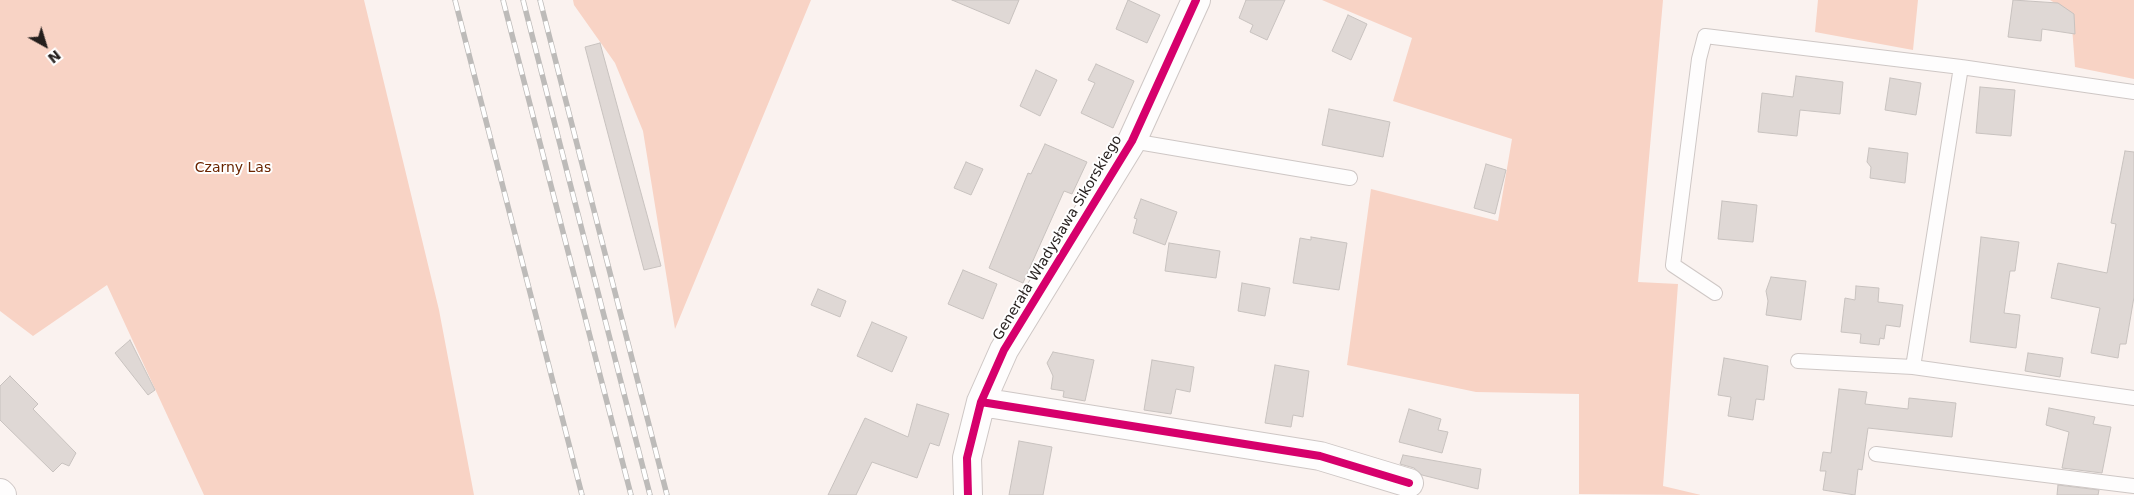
<!DOCTYPE html>
<meta charset="utf-8">
<style>
body{margin:0}
#map{position:relative;width:2134px;height:495px;overflow:hidden;background:#faf2ef;font-family:"DejaVu Sans",sans-serif}
canvas{display:block}
.north{position:absolute;left:20px;top:20px;width:50px;height:50px;-webkit-text-stroke:4px #fff;paint-order:stroke;rotate:141deg;font-size:14px;font-weight:700;line-height:20px;text-align:center;color:#251f1d}
.north::after{content:'';display:block;margin:auto;width:18px;height:22px;background:#251f1d;clip-path:polygon(50% 0,100% 100%,50% 72%,0 100%)}
</style>
<div id="map">
<canvas width="2134" height="495"></canvas>
<div class="north">N</div>
</div>
<script>
const c = document.querySelector('canvas').getContext('2d');
c.lineJoin = 'round';
function fill(path, color) {
  c.fillStyle = color;
  c.fill(path, 'evenodd');
}
function shape(rows) {
  const path = new Path2D();
  for (const r of rows) {
    path.moveTo(r[0], r[1]);
    for (let i = 2; i < r.length; i += 2) path.lineTo(r[i], r[i + 1]);
  }
  return path;
}
function strokePath(path, color, width, dash) {
  c.strokeStyle = color;
  c.lineWidth = width;
  c.lineCap = dash ? 'butt' : 'round';
  c.setLineDash(dash || []);
  c.stroke(path);
}
function drawText(font, color, halo, rows, align = 'center') {
  c.font = font + ' "DejaVu Sans",sans-serif';
  c.lineWidth = 4;
  c.setLineDash([]);
  c.textBaseline = 'middle';
  c.strokeStyle = halo;
  c.fillStyle = color;
  for (const [text, x, y, turn = 0] of rows) {
    c.save();
    c.translate(x, y);
    c.rotate((+turn || 0) * Math.PI / 180);
    c.textAlign = isNaN(turn) ? turn : align;
    if (halo) c.strokeText(text, 0, 0);
    c.fillText(text, 0, 0);
    c.restore();
  }
}
fill(shape([
 [0,0,364,0,439,310,474,495,204,495,107,285,33,336,0,311],
 [573,0,811,0,675,329,643,131,615,63,574,5],
 [1322,0,1663,0,1638,282,1678,284,1663,486,1701,495,1579,494,1579,394,1476,392,1347,365,1371,189,1498,221,1512,139,1393,101,1412,38],
 [1818,0,1918,0,1913,50,1815,32],
 [2050,0,2134,0,2134,79,2075,67,2071,13]
]), '#f8d3c5');
const building = shape([
 [952,0,1019,0,1009,24,952,0],
 [1128,0,1160,15,1147,43,1116,29,1128,0],
 [1246,0,1285,0,1267,40,1250,32,1253,25,1239,18,1246,0],
 [2013,0,2058,3,2074,14,2075,34,2042,29,2041,41,2008,37,2013,0],
 [1348,15,1367,24,1351,60,1332,51,1348,15],
 [600,43,661,266,644,270,585,47,600,43],
 [1096,64,1134,81,1113,128,1081,113,1095,83,1088,80,1096,64],
 [1036,70,1057,80,1040,116,1020,106,1036,70],
 [1796,76,1843,82,1840,114,1800,110,1797,136,1758,132,1762,93,1793,97,1796,76],
 [1890,78,1921,83,1916,115,1885,110,1890,78],
 [1980,87,2015,90,2011,136,1976,133,1980,87],
 [1329,109,1390,122,1383,157,1322,145,1329,109],
 [1045,144,1087,162,1072,194,1064,191,1023,283,989,268,1028,173,1031,174,1045,144],
 [1869,148,1908,153,1905,183,1870,178,1871,167,1867,162,1869,148],
 [2125,151,2134,152,2134,297,2126,344,2120,344,2118,358,2091,353,2100,308,2051,298,2058,263,2107,273,2116,224,2111,223,2125,151],
 [966,162,983,169,971,195,954,188,966,162],
 [1486,164,1506,170,1495,214,1474,208,1486,164],
 [1141,199,1177,212,1165,245,1133,233,1137,219,1134,218,1141,199],
 [1722,201,1757,205,1753,242,1718,239,1722,201],
 [1311,237,1347,243,1339,290,1293,283,1300,238,1311,240,1311,237],
 [1981,237,2019,242,2015,271,2010,271,2004,313,2020,315,2016,348,1970,342,1981,237],
 [1169,243,1220,251,1216,278,1165,271,1169,243],
 [963,270,997,284,983,319,948,304,963,270],
 [1771,277,1806,281,1801,320,1766,315,1768,301,1766,291,1771,277],
 [1242,283,1270,288,1265,316,1238,311,1242,283],
 [1856,286,1879,288,1878,302,1903,305,1900,327,1886,325,1884,339,1880,338,1879,345,1860,343,1861,334,1841,332,1845,298,1855,300,1856,286],
 [818,289,846,301,840,317,811,305,818,289],
 [872,322,907,337,892,372,857,356,872,322],
 [130,340,155,390,148,395,115,353,130,340],
 [1053,352,1094,360,1085,401,1063,397,1064,391,1051,389,1053,376,1047,363,1053,352],
 [2028,353,2063,358,2060,377,2025,371,2028,353],
 [1724,358,1768,366,1764,400,1756,399,1753,420,1728,416,1731,397,1718,395,1724,358],
 [1152,360,1194,367,1190,392,1176,389,1171,414,1144,410,1152,360],
 [1275,365,1309,371,1303,417,1293,415,1291,427,1265,423,1275,365],
 [10,376,38,404,33,409,76,453,69,466,62,463,53,472,0,420,0,386,10,376],
 [1839,389,1867,392,1865,404,1908,409,1909,398,1956,403,1952,437,1868,428,1862,470,1858,469,1855,495,1823,490,1826,471,1820,471,1823,452,1831,453,1839,389],
 [917,404,949,414,939,446,930,443,917,478,872,462,856,495,828,495,865,418,908,437,917,404],
 [2049,408,2095,417,2093,424,2111,427,2102,473,2062,468,2069,432,2046,425,2049,408],
 [1409,409,1441,419,1438,430,1448,432,1442,453,1399,442,1409,409],
 [1019,441,1052,447,1043,495,1009,495,1019,441],
 [1403,455,1481,469,1478,489,1422,475,1414,468,1400,464,1403,455],
 [2058,485,2099,490,2098,495,2057,495,2058,485]
]);
fill(building, '#dfd8d5');
strokePath(building, '#c8c2bf', 1);
const lane = shape([
 [1132,141,1350,178],
 [1715,293,1673,265,1699,59,1705,36,1961,67,2134,92],
 [1798,361,1913,367,2134,398],
 [1913,367,1961,67],
 [1876,454,2134,486]
]);
const street = shape([
 [981,402,1320,456,1409,483],
 [0,493,2,495],
 [968,495,967,458,981,402,1004,350,1132,141,1196,0]
]);
strokePath(lane, '#cec7c5', 16);
strokePath(street, '#cec7c5', 30);
strokePath(lane, '#fefdfd', 14);
strokePath(street, '#fefdfd', 28);
const rail = shape([
 [455,0,582,495],
 [503,0,631,495],
 [523,0,650,495],
 [540,0,667,495]
]);
strokePath(rail, '#bdbbb9', 5.5);
strokePath(rail, '#fff', 4, [11]);
strokePath(shape([
 [981,402,1320,456,1409,483],
 [968,495,967,458,981,402,1004,350,1132,141,1196,0]
]), '#d6006c', 8);
drawText('14px', '#6a2400', '#fff', [
 ["Czarny Las",233,168]
]);
drawText('14px', '#251f1d', '#fff', [
 ["Generała Władysława Sikorskiego",1058,238,-59]
]);
</script>
